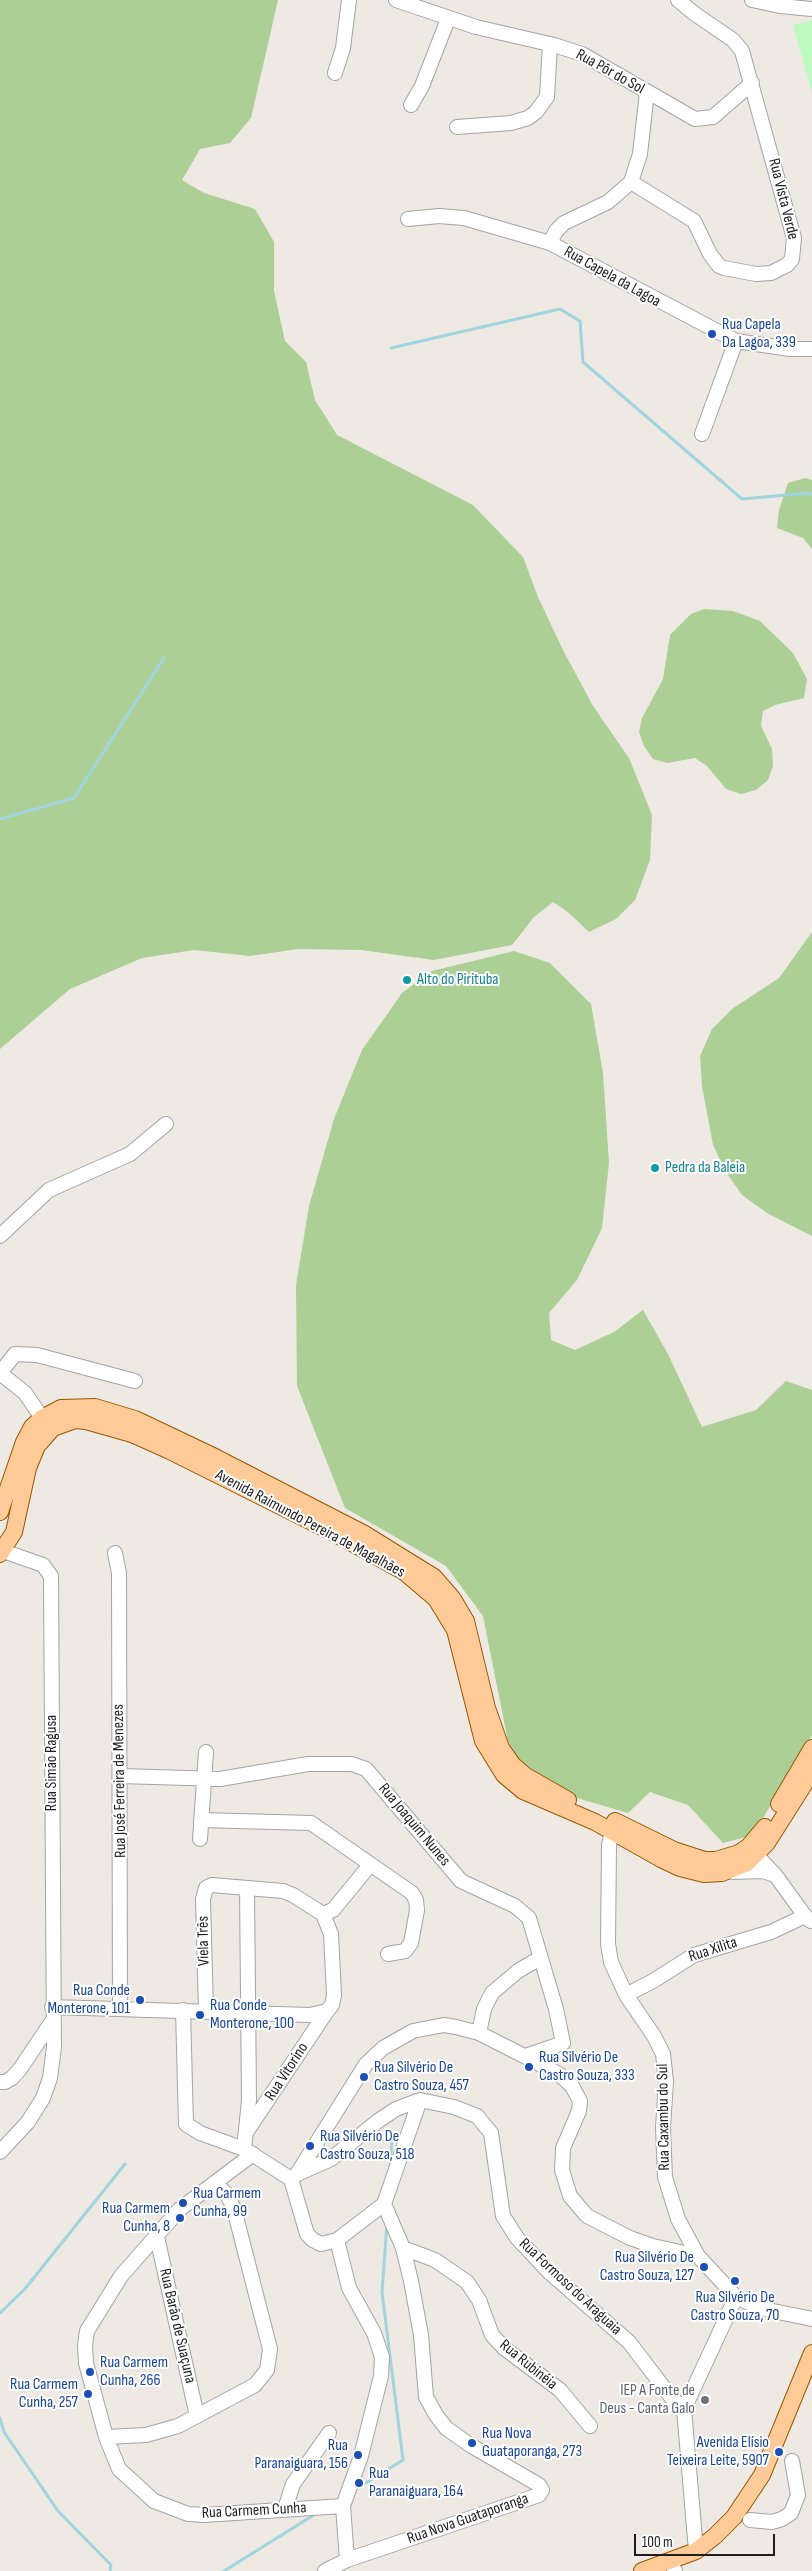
<!DOCTYPE html>
<meta charset="utf-8">
<style>
body{margin:0}
#map{position:relative;width:812px;height:2571px;overflow:hidden;background:#eee9e2;font-family:"Sofia Sans Condensed",sans-serif}
canvas{display:block}
.scale{position:absolute;left:634px;top:2534px;width:141px;height:22px;box-sizing:border-box;border:2px solid #1d1d1d;border-top:0;padding-left:6px;font-size:15px;line-height:18px;white-space:nowrap;color:#1d1d1d;-webkit-text-stroke:4px #fff;paint-order:stroke}
</style>
<div id="map">
<canvas width="812" height="2571"></canvas>
<div class="scale">100 m</div>
</div>
<script>
const c = document.querySelector('canvas').getContext('2d');
c.lineJoin = 'round';
function fill(path, color) {
  c.fillStyle = color;
  c.fill(path, 'evenodd');
}
function shape(rows) {
  const path = new Path2D();
  for (const r of rows) {
    path.moveTo(r[0], r[1]);
    for (let i = 2; i < r.length; i += 2) path.lineTo(r[i], r[i + 1]);
  }
  return path;
}
function strokePath(path, color, width, dash) {
  c.strokeStyle = color;
  c.lineWidth = width;
  c.lineCap = dash ? 'butt' : 'round';
  c.setLineDash(dash || []);
  c.stroke(path);
}
function drawText(font, color, halo, rows, align = 'center') {
  c.font = font + ' "Sofia Sans Condensed",sans-serif';
  c.lineWidth = 4;
  c.setLineDash([]);
  c.textBaseline = 'middle';
  c.strokeStyle = halo;
  c.fillStyle = color;
  for (const [text, x, y, turn = 0] of rows) {
    c.save();
    c.translate(x, y);
    c.rotate((+turn || 0) * Math.PI / 180);
    c.textAlign = isNaN(turn) ? turn : align;
    if (halo) c.strokeText(text, 0, 0);
    c.fillText(text, 0, 0);
    c.restore();
  }
}
fill(shape([
 [0,0,278,0,251,118,230,143,200,149,182,180,204,193,255,209,274,242,274,291,285,341,306,362,315,400,337,435,473,505,523,557,538,597,563,650,593,706,629,758,652,815,650,860,635,900,616,919,589,932,569,913,553,902,534,917,512,945,434,960,361,950,298,949,250,956,194,950,142,958,70,989,0,1049],
 [805,478,812,480,812,549,803,538,777,528,779,510,788,483],
 [704,609,733,611,760,621,793,653,807,679,804,698,775,705,763,711,761,726,772,749,773,766,768,780,756,790,741,794,726,789,707,766,695,758,667,763,653,759,644,746,639,732,642,718,663,679,670,635,691,614],
 [812,932,812,1236,767,1213,742,1195,726,1172,713,1145,702,1086,700,1056,712,1029,732,1009,779,978],
 [514,951,550,963,591,1004,603,1073,609,1163,602,1228,577,1280,549,1313,551,1340,575,1350,614,1332,643,1310,668,1354,702,1427,756,1410,786,1381,812,1390,812,1735,753,1835,723,1843,688,1805,650,1792,628,1813,570,1796,524,1767,508,1741,483,1616,446,1566,345,1508,297,1386,296,1285,309,1206,334,1119,362,1050,402,993,432,971]
]), '#abcf95');
fill(shape([
 [812,20,812,93,793,25]
]), '#bcfbbd');
strokePath(shape([
 [391,348,560,309,580,321,583,362,742,499,809,493,812,495],
 [0,819,74,798,164,658],
 [390,2169,392,2137],
 [0,2313,24,2290,125,2164],
 [0,2418,4,2432,58,2511,111,2565,110,2571],
 [354,2490,403,2460,382,2292,387,2223],
 [224,2571,317,2513]
]), '#a0d4de', 3);
const minor = shape([
 [396,0,476,27,554,45,582,54,695,119,713,117,752,83],
 [752,0,780,6,812,9],
 [335,73,343,48,349,0],
 [411,105,422,86,448,19],
 [457,127,511,123,528,118,536,112,547,97,550,44],
 [631,182,694,221,710,254,719,266,724,268,756,274,771,273,787,265,792,259,794,238,742,51,733,40,695,14,678,0],
 [408,219,439,216,464,218,550,243,736,341,790,349,812,349],
 [550,243,556,231,564,223,608,202,631,182,640,154,647,92],
 [702,434,736,341],
 [0,1236,49,1190,130,1154,166,1124],
 [0,1373,15,1354,37,1355,135,1381],
 [0,1373,25,1393,42,1418],
 [115,1553,119,1573,120,2009],
 [120,1776,220,1779,308,1764,352,1764,366,1769,461,1881,515,1906,529,1918,556,2009,563,2043,525,2056],
 [201,1820,311,1823,412,1893,416,1900,417,1910,411,1943,405,1951,388,1954],
 [614,1822,609,1845,608,1944,611,1962,626,1995,654,2036,663,2054,666,2081,663,2128,665,2177,678,2219,698,2256,736,2297,763,2309,812,2319],
 [200,1839,206,1752],
 [750,1848,776,1876,805,1916,811,1921],
 [733,1872,763,1871,775,1875],
 [323,1914,333,1910,370,1865],
 [626,1995,653,1981,694,1955,771,1932,805,1916],
 [52,2007,310,2015,327,2011,332,2005,334,1995,331,1934,323,1914,293,1895,283,1891,212,1885,206,1888,203,1899,206,2011],
 [183,2010,186,2124,200,2133,244,2149,291,2179],
 [479,2033,484,2009,492,1993,518,1971,540,1958],
 [0,2082,5,2082,12,2078,20,2069,53,2020],
 [247,2131,327,2011],
 [244,2149,249,2100,247,1888],
 [0,2152,28,2122,43,2098,50,2078,54,2047,51,1576,43,1565,3,1551],
 [253,2154,180,2209,121,2276,87,2331,85,2346,86,2363,106,2437,119,2469,154,2501,188,2514,204,2515,343,2506],
 [297,2174,331,2159,378,2121,396,2109,420,2100,454,2107,477,2116,491,2133,503,2216,517,2238,549,2272,629,2342,671,2397,684,2409],
 [291,2179,297,2174,366,2064,383,2048,413,2031,444,2025,456,2027,479,2033,532,2060,559,2074,572,2086,580,2101,579,2111,563,2148,562,2170,570,2196,587,2216,630,2238,653,2246,698,2256],
 [291,2179,307,2234,313,2240,321,2244,337,2240,384,2204],
 [157,2237,197,2416],
 [337,2240,349,2288,374,2333,382,2357,381,2376,361,2456,343,2506,347,2560],
 [403,2248,435,2260,467,2282,479,2300,492,2335,504,2348,560,2390,590,2426],
 [106,2437,146,2435,178,2426,255,2385,267,2370,270,2349,234,2209,227,2194,214,2183],
 [285,2509,293,2484,329,2433],
 [750,2520,772,2522,782,2519,791,2513,798,2495,792,2461],
 [696,2551,684,2409,736,2297],
 [671,2562,675,2571],
 [325,2571,347,2560,539,2495,542,2490,539,2485,470,2445,446,2428,436,2415,426,2397,421,2335,411,2281,403,2248,384,2204,420,2100]
]);
const major = shape([
 [0,1512,24,1442,32,1427,42,1418,61,1408,95,1407,135,1419,215,1457,363,1533,434,1577,453,1599,466,1621,487,1708,501,1748,513,1765,526,1776,568,1800],
 [0,1554,14,1532,28,1468,37,1446,53,1428,75,1420,86,1421,132,1434,170,1451,334,1533,403,1571,436,1599,455,1630,483,1741,504,1775,523,1791,595,1822,661,1859,680,1868,704,1874,722,1873,747,1863,767,1843,812,1772],
 [779,1804,812,1748],
 [615,1821,674,1850,705,1860,716,1860,739,1853,749,1846,765,1827],
 [642,2571,696,2551,715,2536,734,2517,762,2475,812,2353]
]);
strokePath(minor, '#a4a4a4', 16);
strokePath(major, '#955800', 18);
strokePath(minor, '#fff', 14);
strokePath(major, '#feca97', 16);
for (const [x, y, r, color] of [
 [712,334,5,"#1a4fb4"],
 [407,980,5,"#0f9aa8"],
 [655,1168,5,"#0f9aa8"],
 [140,2000,5,"#1a4fb4"],
 [200,2015,5,"#1a4fb4"],
 [529,2067,5,"#1a4fb4"],
 [364,2077,5,"#1a4fb4"],
 [310,2146,5,"#1a4fb4"],
 [183,2203,5,"#1a4fb4"],
 [180,2218,5,"#1a4fb4"],
 [704,2267,5,"#1a4fb4"],
 [735,2281,5,"#1a4fb4"],
 [90,2372,5,"#1a4fb4"],
 [88,2394,5,"#1a4fb4"],
 [705,2400,5,"#6b7280"],
 [472,2443,5,"#1a4fb4"],
 [779,2452,5,"#1a4fb4"],
 [358,2455,5,"#1a4fb4"],
 [359,2483,5,"#1a4fb4"]
]) {
  const dot = new Path2D();
  dot.arc(x, y, r, 0, 2 * Math.PI);
  c.fillStyle = color;
  c.fill(dot);
  strokePath(dot, '#fff', 2);
}
drawText('16px', '#1d1d1d', '#fff', [
 ["Rua Pôr do Sol",610,72,29],
 ["Rua Vista Verde",783,199,76],
 ["Rua Capela da Lagoa",612,277,29],
 ["Avenida Raimundo Pereira de Magalhães",310,1524,28],
 ["Rua Simão Ragusa",52,1763,-90],
 ["Rua José Ferreira de Menezes",120,1781,-91],
 ["Rua Joaquim Nunes",414,1825,50],
 ["Viela Três",204,1941,-91],
 ["Rua Xilita",713,1950,-18],
 ["Rua Vitorino",287,2072,-57],
 ["Rua Caxambu do Sul",664,2117,-91],
 ["Rua Formoso do Araguaia",570,2287,43],
 ["Rua Barão de Suaçuna",177,2326,77],
 ["Rua Rubinéia",528,2365,39],
 ["Rua Carmem Cunha",254,2511,-3],
 ["Rua Nova Guataporanga",468,2519,-19]
]);
drawText('16px', '#164399', '#fff', [
 ["Rua Capela",722,325],
 ["Da Lagoa, 339",722,343],
 ["Rua Conde",130,1991,"right"],
 ["Monterone, 101",130,2009,"right"],
 ["Rua Conde",210,2006],
 ["Monterone, 100",210,2024],
 ["Rua Silvério De",539,2058],
 ["Castro Souza, 333",539,2076],
 ["Rua Silvério De",374,2068],
 ["Castro Souza, 457",374,2086],
 ["Rua Silvério De",320,2137],
 ["Castro Souza, 518",320,2155],
 ["Rua Carmem",193,2194],
 ["Cunha, 99",193,2212],
 ["Rua Carmem",170,2209,"right"],
 ["Cunha, 8",170,2227,"right"],
 ["Rua Silvério De",694,2258,"right"],
 ["Castro Souza, 127",694,2276,"right"],
 ["Rua Silvério De",735,2298,"center"],
 ["Castro Souza, 70",735,2316,"center"],
 ["Rua Carmem",100,2363],
 ["Cunha, 266",100,2381],
 ["Rua Carmem",78,2385,"right"],
 ["Cunha, 257",78,2403,"right"],
 ["Rua Nova",482,2434],
 ["Guataporanga, 273",482,2452],
 ["Avenida Elísio",769,2443,"right"],
 ["Teixeira Leite, 5907",769,2461,"right"],
 ["Rua",348,2446,"right"],
 ["Paranaiguara, 156",348,2464,"right"],
 ["Rua",369,2474],
 ["Paranaiguara, 164",369,2492]
], 'left');
drawText('16px', '#0d838f', '#fff', [
 ["Alto do Pirituba",417,980],
 ["Pedra da Baleia",665,1168]
], 'left');
drawText('16px', '#5b616d', '#fff', [
 ["IEP A Fonte de",695,2391],
 ["Deus - Canta Galo",695,2409]
], 'right');
</script>
